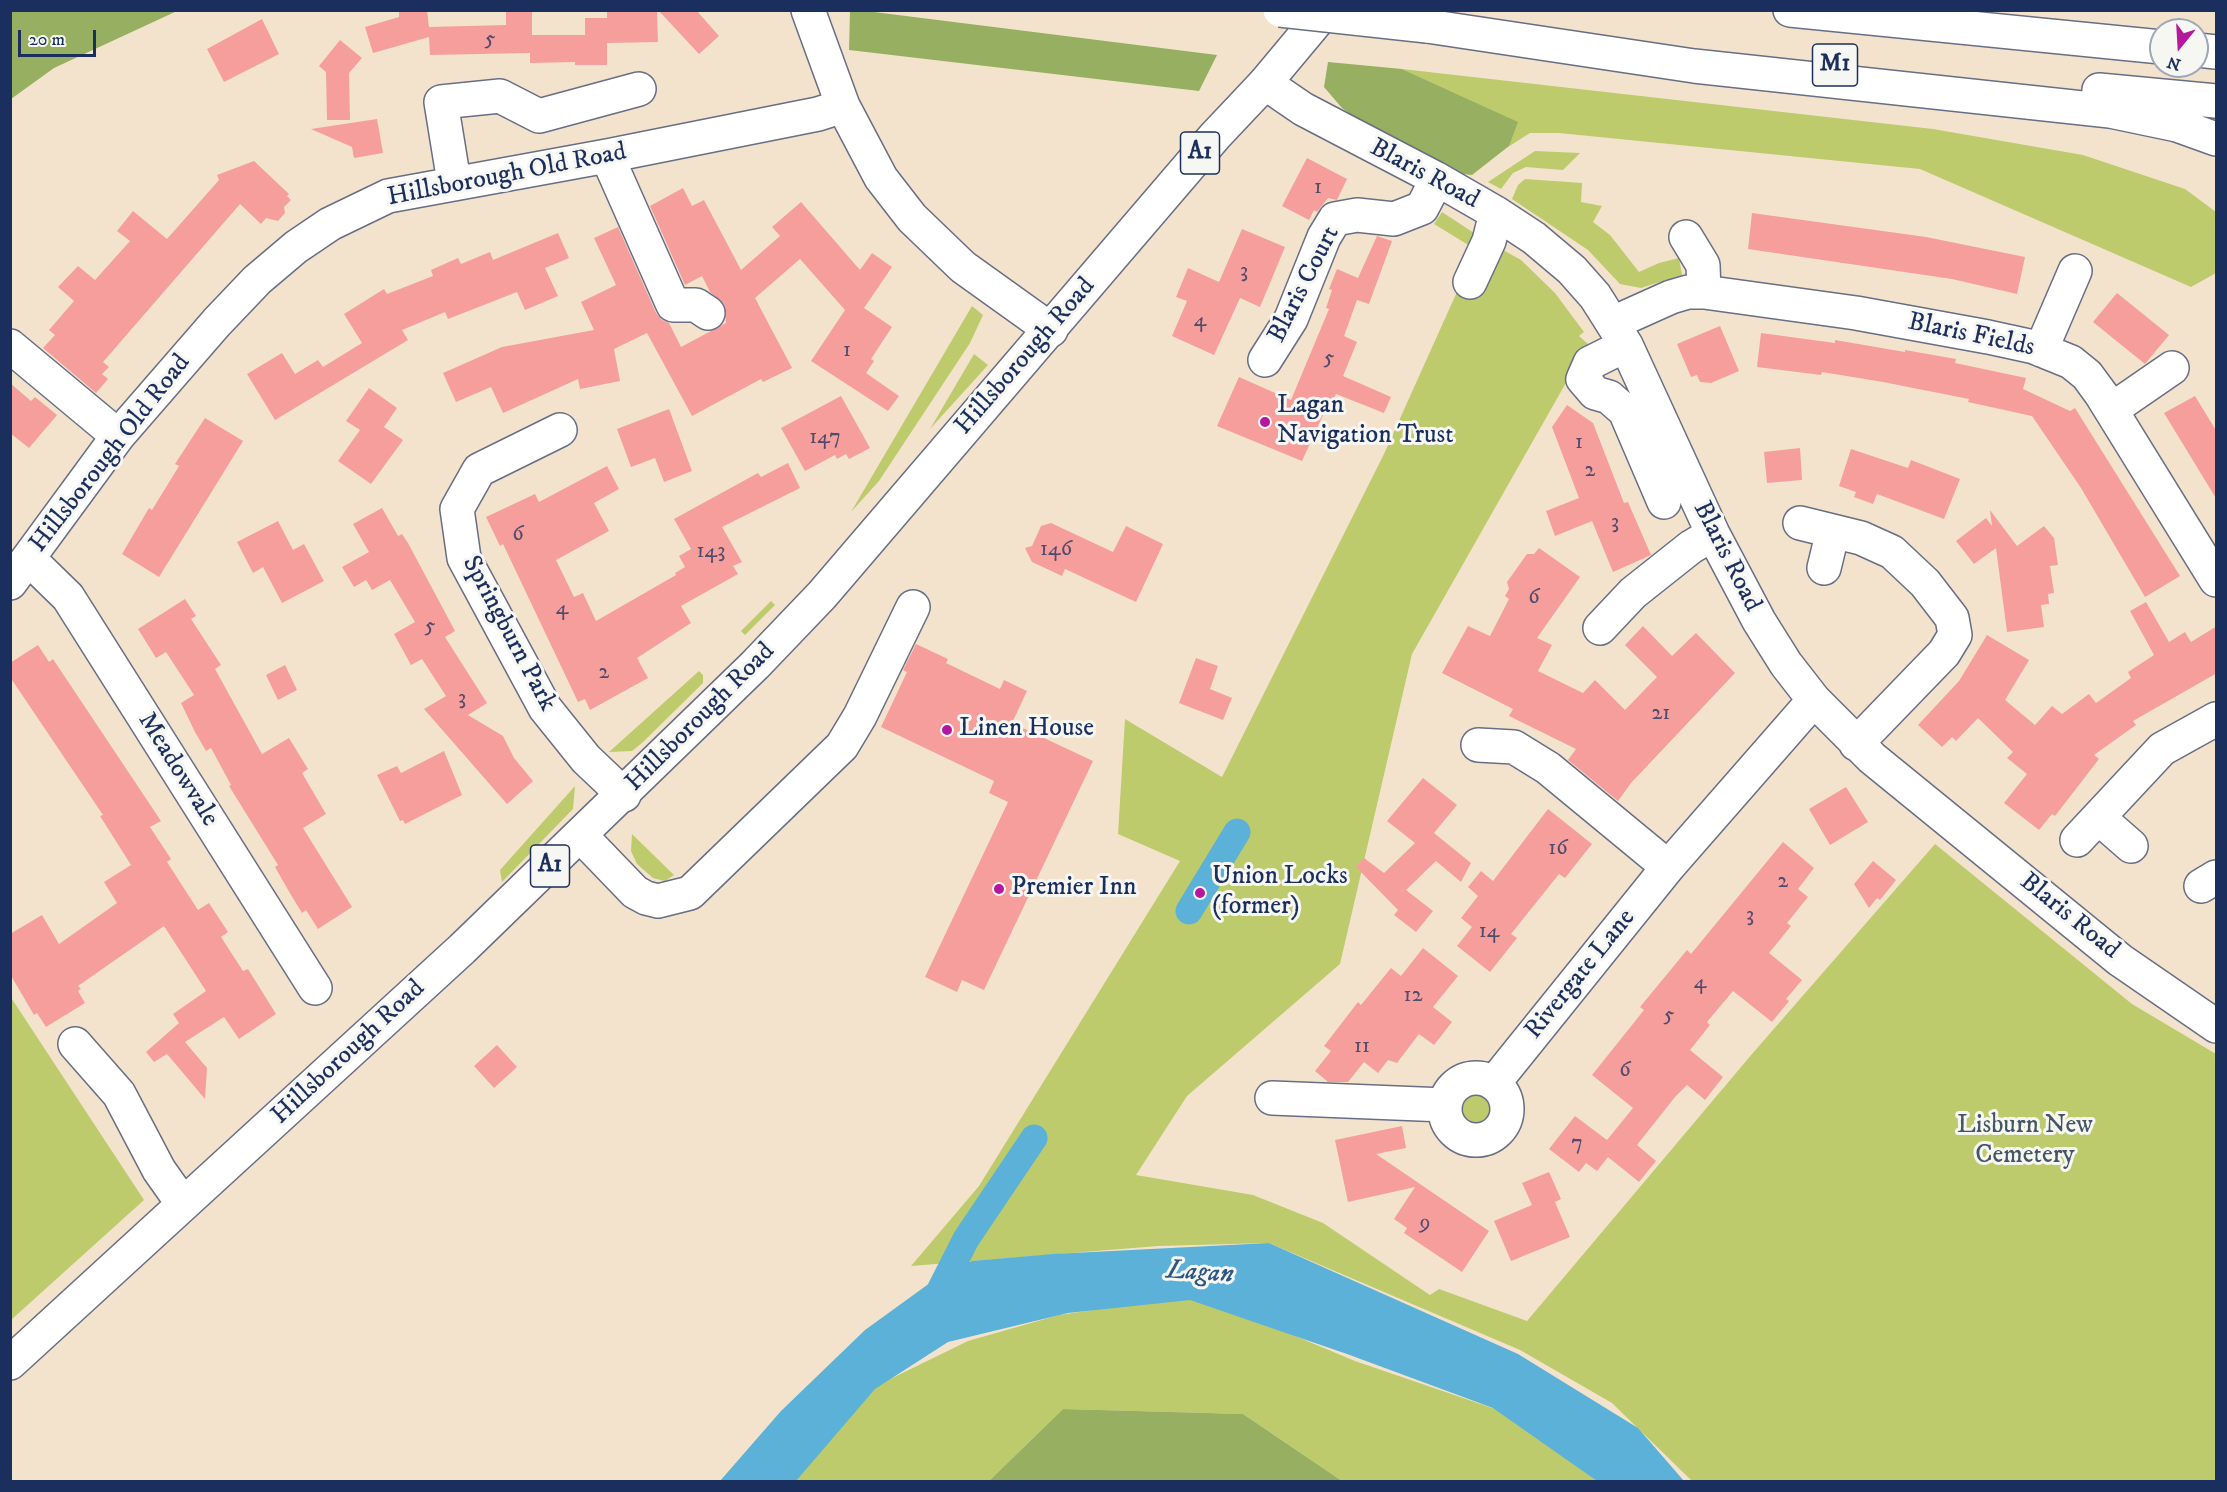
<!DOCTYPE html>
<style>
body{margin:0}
#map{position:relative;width:2227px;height:1492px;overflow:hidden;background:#f3e3cd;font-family:"IM FELL DW Pica",serif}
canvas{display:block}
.frame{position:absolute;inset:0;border:12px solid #1b2f5e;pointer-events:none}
.north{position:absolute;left:2149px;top:18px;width:60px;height:60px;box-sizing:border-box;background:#f6f6f2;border:2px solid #9ea6b7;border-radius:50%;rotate:198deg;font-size:16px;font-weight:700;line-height:24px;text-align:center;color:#1b2f5e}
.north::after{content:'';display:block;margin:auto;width:21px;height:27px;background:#b5179e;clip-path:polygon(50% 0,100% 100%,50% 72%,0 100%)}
.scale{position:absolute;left:18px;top:30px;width:78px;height:27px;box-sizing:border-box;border:3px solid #1b2f5e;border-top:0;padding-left:8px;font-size:18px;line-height:21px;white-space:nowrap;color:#1b2f5e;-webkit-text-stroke:4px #f6f6f2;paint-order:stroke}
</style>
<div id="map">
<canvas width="2227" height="1492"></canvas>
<div class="frame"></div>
<div class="north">N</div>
<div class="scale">20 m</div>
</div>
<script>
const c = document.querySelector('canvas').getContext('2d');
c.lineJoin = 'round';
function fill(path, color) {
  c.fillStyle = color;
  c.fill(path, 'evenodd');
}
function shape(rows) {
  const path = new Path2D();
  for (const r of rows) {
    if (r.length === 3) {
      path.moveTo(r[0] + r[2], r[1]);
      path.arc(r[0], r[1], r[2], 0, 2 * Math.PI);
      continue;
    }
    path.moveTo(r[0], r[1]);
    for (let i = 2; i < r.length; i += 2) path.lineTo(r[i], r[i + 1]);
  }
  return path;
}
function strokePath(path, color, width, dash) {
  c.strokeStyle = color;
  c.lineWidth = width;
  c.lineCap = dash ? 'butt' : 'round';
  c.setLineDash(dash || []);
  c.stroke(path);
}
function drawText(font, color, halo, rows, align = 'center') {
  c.font = font + ' "IM FELL DW Pica",serif';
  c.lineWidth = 6;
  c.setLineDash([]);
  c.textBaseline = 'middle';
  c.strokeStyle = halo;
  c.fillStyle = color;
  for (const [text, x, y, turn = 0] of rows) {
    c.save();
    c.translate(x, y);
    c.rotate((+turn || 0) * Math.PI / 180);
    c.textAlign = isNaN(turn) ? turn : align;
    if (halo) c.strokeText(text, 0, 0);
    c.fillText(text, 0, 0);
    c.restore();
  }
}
fill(shape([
 [1402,69,1933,129,2083,155,2185,189,2216,212,2216,273,2191,287,1920,169,1559,133,1530,133,1508,147,1517,122],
 [1535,151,1580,153,1563,170,1526,167,1513,173,1501,189,1488,182],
 [1525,179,1582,183,1581,202,1602,206,1593,222,1610,235,1639,272,1659,263,1679,258,1682,275,1641,288,1620,284,1588,250,1512,199,1518,185],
 [1442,212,1474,233,1470,246,1434,224],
 [1494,245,1521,260,1555,293,1584,332,1579,336,1588,344,1412,654,1340,964,1187,1096,1136,1175,1253,1195,1323,1223,1430,1295,1439,1289,1527,1321,1752,1054,1935,844,2132,1004,2216,1054,2216,1481,1692,1481,1612,1403,1520,1350,1269,1243,1158,1246,911,1266,979,1186,1180,861,1118,834,1125,719,1222,777,1384,454,1470,263,1498,263,1490,258],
 [972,306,983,315,970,343,879,481,851,512],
 [974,354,988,365,930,429],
 [771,601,775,605,745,635,741,631],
 [699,671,703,675,703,683,642,743,632,751,609,752],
 [575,786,573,809,502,882,500,870],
 [632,834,674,875,665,881,653,878,637,864,631,851],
 [10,996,144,1200,11,1320,10,1320],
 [1476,1109,21],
 [1197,1295,1355,1361,1507,1413,1597,1481,1342,1481,1243,1414,1063,1409,989,1481,793,1482,878,1385,968,1341,1059,1315]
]), '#bdcb6d');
fill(shape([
 [11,10,177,10,177,11,54,68,11,99],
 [866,11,1217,55,1199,91,849,50,850,11],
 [1328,62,1402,69,1518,122,1509,146,1472,175,1463,174,1366,126,1342,108,1324,87],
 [1063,1409,1243,1414,1342,1481,989,1481]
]), '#96af60');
fill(shape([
 [1269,1243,1518,1354,1638,1428,1684,1481,1597,1481,1493,1408,1347,1354,1190,1300,1068,1313,948,1342,875,1389,796,1481,720,1481,781,1411,865,1330,952,1267,972,1261,1053,1254]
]), '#5cb1d8');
strokePath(shape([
 [1189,911,1237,832],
 [935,1300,966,1239,1034,1138]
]), '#5cb1d8', 27);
fill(shape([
 [399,10,427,10,429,27,506,25,506,10,532,10,532,35,585,35,585,18,607,18,607,10,657,10,658,42,607,43,607,65,575,65,575,62,530,63,530,53,430,55,429,37,373,53,365,27,399,17],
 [658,10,696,10,719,36,699,54],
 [262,19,279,54,224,82,207,49],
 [340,40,362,58,349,73,350,120,327,120,326,72,319,66],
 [377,119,383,153,354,158,352,147,311,129],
 [1307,158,1347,179,1337,200,1328,198,1317,212,1314,210,1309,220,1282,206],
 [254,161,289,194,287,196,291,200,284,207,285,213,278,221,266,218,261,224,240,204,103,362,109,367,102,374,108,379,96,393,43,348,55,335,49,330,74,301,58,287,78,266,95,280,130,241,117,231,133,211,167,239,219,180,217,175],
 [683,188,692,206,704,200,741,270,780,236,772,227,801,202,860,270,872,253,892,267,864,308,892,327,871,359,874,361,866,373,899,396,888,411,811,361,845,310,800,259,755,298,792,368,763,382,761,379,692,416,647,333,614,349,620,381,580,389,578,379,503,413,491,387,456,402,443,373,502,347,594,330,581,302,616,285,594,238,618,227,656,313,662,320,669,323,681,347,726,323,724,304,710,292,702,276,685,285,650,206],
 [1752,213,1926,237,2025,257,2017,294,1952,279,1748,249],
 [1242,229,1285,247,1260,307,1240,298,1214,355,1172,336,1187,301,1176,297,1188,268,1219,282],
 [558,233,569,258,545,268,558,296,525,310,517,292,448,319,445,312,402,330,408,340,275,420,247,374,282,353,295,374,318,360,323,367,362,343,344,314,384,289,387,294,433,276,431,270,458,258,461,264,490,252,493,260],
 [1377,236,1392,241,1369,304,1357,300,1344,336,1357,342,1343,376,1391,397,1384,413,1336,394,1332,403,1329,402,1302,461,1217,426,1239,377,1291,400,1329,309,1326,308,1332,290,1329,289,1337,269,1358,278],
 [2117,293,2169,335,2145,364,2093,322],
 [1720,326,1739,371,1711,383,1700,382,1697,375,1691,377,1677,344],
 [1761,333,1835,343,1835,340,1905,352,1905,350,1956,359,1955,363,2026,378,2023,389,2070,411,2075,408,2180,576,2145,597,2081,488,2032,416,1968,402,1969,399,1883,382,1822,372,1821,375,1757,367],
 [10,383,31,401,35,397,57,415,29,448,10,433],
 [369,388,397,408,384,427,403,440,371,484,338,461,360,430,346,421],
 [841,396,870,448,849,459,846,454,837,459,835,455,805,471,781,428],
 [2195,396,2217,432,2217,500,2164,413],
 [1567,405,1593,423,1624,503,1628,502,1651,555,1613,572,1592,521,1555,536,1546,511,1579,498,1552,427],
 [669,409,692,471,664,482,655,458,631,467,617,429],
 [205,418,243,441,159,577,122,554,149,508,152,510,179,466,175,464],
 [1800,448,1802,480,1767,483,1764,452],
 [1851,449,1908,468,1911,460,1960,479,1944,519,1877,494,1873,504,1854,497,1856,492,1839,486],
 [788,463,800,488,722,527,742,562,733,566,738,574,681,606,691,623,637,658,648,678,590,710,585,699,578,702,503,544,500,546,486,517,535,494,539,502,607,466,619,489,594,503,609,531,556,560,574,597,583,593,596,621,676,575,675,573,685,567,679,556,691,549,674,519,758,473,761,477],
 [382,508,398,536,402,534,408,543,455,631,445,637,487,703,468,715,503,736,514,758,533,781,507,804,424,709,446,696,422,659,411,665,394,634,415,622,390,580,372,590,366,580,354,587,342,567,369,552,353,524],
 [1990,510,2017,546,2044,526,2054,538,2058,565,2050,566,2054,593,2048,594,2049,604,2041,605,2044,627,2007,632,1996,548,1974,564,1956,541,1986,518,1992,526],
 [278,521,293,550,304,544,324,581,282,603,263,567,253,573,237,542],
 [1051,523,1113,552,1126,526,1163,544,1136,602,1065,569,1062,576,1032,562,1025,548,1032,546,1041,526],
 [1539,548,1580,577,1537,638,1552,645,1538,671,1583,693,1595,680,1625,710,1657,677,1625,645,1643,626,1672,656,1696,633,1735,673,1631,783,1618,801,1568,760,1576,749,1509,716,1513,709,1442,673,1468,626,1490,636,1509,599,1505,596,1509,589,1507,582,1527,554,1534,554],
 [185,599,196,616,191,619,221,665,215,669,262,754,289,738,308,769,302,773,326,814,303,828,352,907,318,929,306,910,302,913,291,895,275,867,278,865,229,786,231,785,211,748,206,751,195,732,181,703,194,695,166,652,156,658,138,629],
 [2146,602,2169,642,2185,632,2191,642,2217,626,2217,673,2133,721,2136,725,2094,755,2099,759,2055,816,2052,814,2039,830,2004,803,2027,774,2007,758,2013,752,1978,718,1956,741,1952,737,1942,747,1918,725,1959,681,1987,635,2029,660,2005,700,2035,725,2052,706,2062,714,2089,694,2096,703,2131,678,2128,672,2154,655,2130,611],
 [916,644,948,659,946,663,1000,689,1004,680,1027,691,1012,723,1093,761,984,990,962,980,957,992,925,977,1008,802,989,793,994,781,881,727,907,672,903,670],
 [38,645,49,662,53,659,161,821,150,827,171,859,167,862,198,910,209,903,228,932,221,937,243,971,248,969,276,1014,239,1039,224,1017,185,1042,207,1068,205,1099,167,1054,154,1062,146,1052,179,1023,173,1014,206,991,164,926,78,986,81,989,78,991,85,1003,46,1027,37,1013,34,1015,10,974,10,934,42,915,59,944,117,903,104,882,131,865,100,816,103,815,10,677,10,663],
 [1196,658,1218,666,1210,689,1232,698,1223,720,1179,703],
 [285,665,297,690,278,700,266,675],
 [444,751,462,795,405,824,403,820,400,821,377,775,397,766,401,773],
 [1423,778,1457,805,1434,833,1471,863,1461,882,1436,861,1406,890,1433,911,1416,932,1394,915,1398,910,1356,867,1364,858,1384,873,1415,843,1387,821],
 [1846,787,1868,822,1830,845,1809,809],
 [1548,809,1592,844,1565,878,1559,874,1511,934,1517,938,1490,972,1457,946,1472,927,1461,918,1478,896,1468,887,1481,871,1493,881],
 [1783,842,1814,868,1798,889,1808,897,1787,923,1791,926,1769,953,1802,980,1786,999,1789,1001,1772,1022,1733,991,1707,1022,1710,1025,1690,1050,1723,1077,1705,1100,1687,1085,1675,1097,1637,1145,1656,1161,1639,1182,1608,1157,1597,1171,1586,1163,1579,1172,1549,1149,1575,1116,1607,1140,1633,1108,1592,1075,1644,1010,1640,1007,1687,950,1691,954],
 [1873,861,1896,880,1880,900,1877,898,1869,908,1854,884],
 [1423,948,1458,976,1433,1007,1452,1022,1434,1045,1419,1034,1397,1063,1388,1060,1378,1073,1364,1062,1348,1082,1328,1082,1315,1071,1331,1051,1324,1046,1358,1002,1361,1005,1391,968,1401,976],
 [497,1045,517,1067,494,1088,474,1066],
 [1402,1126,1406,1148,1376,1154,1489,1231,1462,1272,1404,1233,1407,1228,1394,1219,1415,1187,1348,1202,1335,1140],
 [1549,1172,1561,1199,1555,1202,1570,1237,1511,1261,1494,1221,1532,1205,1522,1183]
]), '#f69e9b');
const minor = shape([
 [808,10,843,106,881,178,912,218,963,267,1051,330],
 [1265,83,1303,109,1437,179,1496,213,1534,238,1572,270,1595,296,1626,345,1713,534,1759,621,1786,664,1814,700,1872,758,2120,960,2216,1026],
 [607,156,673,305,696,305,708,313],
 [454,182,441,102,500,96,539,116,639,89],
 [1686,237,1703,265,1704,292],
 [1470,282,1489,241,1496,213],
 [1613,323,1671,297,1688,292,1704,292,1856,313,1988,337,2034,347,2071,362,2087,375,2101,394,2216,580],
 [1626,345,1590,363,1583,379,1595,393,1609,397,1625,411,1664,502],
 [10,346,118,436],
 [2041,350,2075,271],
 [1265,360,1291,319,1324,237,1335,219,1357,215,1394,219,1422,208,1437,179],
 [2111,410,2172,368],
 [560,430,479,470,457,509,464,558,545,708,586,759,624,795],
 [1800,523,1861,538,1892,552,1925,583,1952,618,1955,635,1944,653,1856,744],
 [29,559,68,597,315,988],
 [1824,568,1833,531],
 [10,583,118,436,217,322,257,280,296,247,330,224,388,196,607,156,818,114,843,106],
 [1600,628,1633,593,1691,547,1713,534],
 [1478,745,1514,747,1548,768,1668,867],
 [2099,818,2131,846],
 [581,836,635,892,646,898,658,901,690,893,842,746,860,716,913,607],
 [2077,840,2162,749,2216,719],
 [2201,886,2216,877],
 [75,1044,119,1094,159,1170,183,1204],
 [1476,1109,31],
 [1494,1083,1668,867,1814,700],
 [1272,1098,1445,1105]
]);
const highway = shape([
 [1790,10,2161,47],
 [1427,26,1694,66,2110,111,2177,125,2216,139],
 [2197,50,2216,52],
 [2099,90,2216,101],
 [10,1363,462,949,755,665,822,595,1215,136,1265,83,1326,10]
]);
strokePath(minor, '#676e85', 36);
strokePath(highway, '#676e85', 36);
strokePath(minor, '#fff', 33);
strokePath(highway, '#fff', 33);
const highwayBridge = shape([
 [1280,10,1427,26]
]);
strokePath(highwayBridge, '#676e85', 36, []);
strokePath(highwayBridge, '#fff', 33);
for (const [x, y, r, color] of [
 [1265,422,6,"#b5179e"],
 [947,730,6,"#b5179e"],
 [999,889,6,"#b5179e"],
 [1200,893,6,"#b5179e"]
]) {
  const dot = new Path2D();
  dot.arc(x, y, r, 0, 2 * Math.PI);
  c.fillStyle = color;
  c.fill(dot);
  strokePath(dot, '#f6f6f2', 2);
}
drawText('22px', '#524b6d', null, [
 ["5",490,40],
 ["1",1318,188],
 ["3",1244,272],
 ["4",1200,321],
 ["1",847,351],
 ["5",1329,359],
 ["147",825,438],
 ["1",1579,443],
 ["2",1590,471],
 ["3",1615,523],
 ["6",518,535],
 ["146",1056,550],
 ["143",711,552],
 ["6",1534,598],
 ["4",562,609],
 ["5",430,627],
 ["2",604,673],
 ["3",462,699],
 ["21",1661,714],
 ["16",1558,849],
 ["2",1783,882],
 ["3",1750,916],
 ["14",1489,932],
 ["4",1700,983],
 ["12",1413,996],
 ["5",1669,1016],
 ["11",1362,1047],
 ["6",1625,1071],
 ["7",1577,1144],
 ["9",1425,1224]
]);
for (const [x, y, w] of [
 [1835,65,45],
 [1200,153,39],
 [550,866,39]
]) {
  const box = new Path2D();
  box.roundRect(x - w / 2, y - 21, w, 42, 4.5);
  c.fillStyle = '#f6f6f2';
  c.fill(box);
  strokePath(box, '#1b2f5e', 1.5);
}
drawText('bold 24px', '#1b2f5e', null, [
 ["M1",1835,65],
 ["A1",1200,153],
 ["A1",550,866]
]);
drawText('26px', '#1b2f5e', '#f6f6f2', [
 ["Blaris Road",1424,175,28],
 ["Hillsborough Old Road",507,176,-11],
 ["Blaris Court",1305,285,-63],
 ["Blaris Fields",1971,336,12],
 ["Hillsborough Road",1026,357,-49],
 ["Hillsborough Old Road",111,454,-52],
 ["Blaris Road",1726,557,63],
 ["Springburn Park",508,634,62],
 ["Hillsborough Road",701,718,-45],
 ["Meadowvale",177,770,58],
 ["Blaris Road",2069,917,39],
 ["Rivergate Lane",1581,975,-51],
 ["Hillsborough Road",349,1053,-43]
]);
drawText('26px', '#1b2f5e', '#f6f6f2', [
 ["Lagan",1277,407],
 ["Navigation Trust",1277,437],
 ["Linen House",959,730],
 ["Union Locks",1212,878],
 ["(former)",1212,908],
 ["Premier Inn",1011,889]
], 'left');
drawText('26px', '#445662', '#f6f6f2', [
 ["Lisburn New",2025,1127],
 ["Cemetery",2025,1157]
]);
drawText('italic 27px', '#2e5683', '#f6f6f2', [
 ["Lagan",1200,1274,4]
]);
</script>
